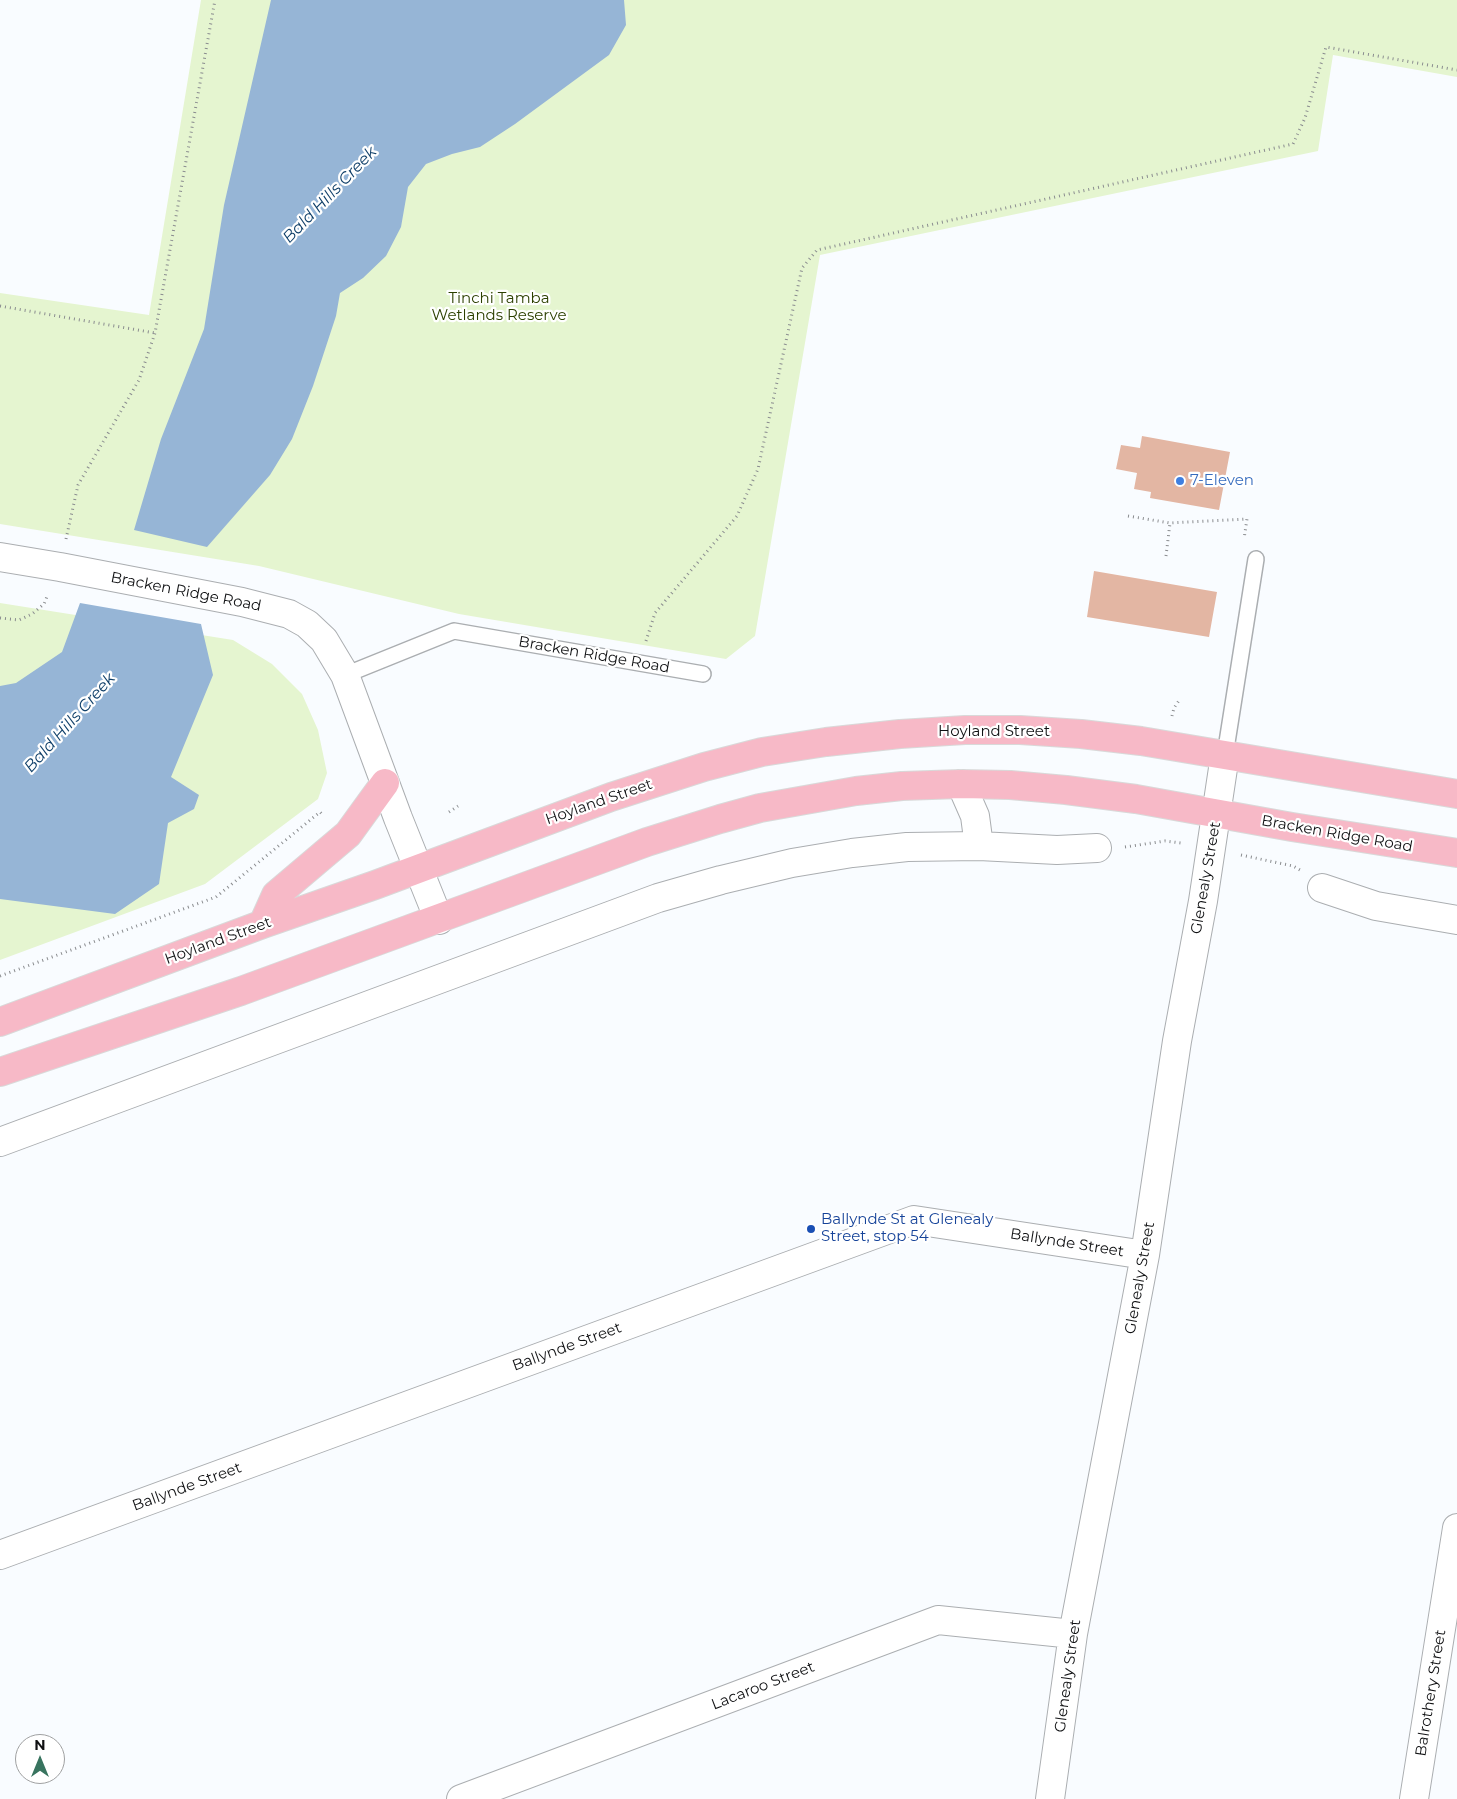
<!DOCTYPE html>
<style>
body{margin:0}
#map{position:relative;width:1457px;height:1799px;overflow:hidden;background:#f9fcff;font-family:Montserrat,sans-serif}
canvas{display:block}
.north{position:absolute;left:15px;top:1734px;width:50px;height:50px;box-sizing:border-box;background:#fff;border:1px solid #9fa0a1;border-radius:50%;rotate:0deg;font-size:14px;font-weight:700;line-height:20px;text-align:center;color:#101113}
.north::after{content:'';display:block;margin:auto;width:18px;height:22px;background:#38745f;clip-path:polygon(50% 0,100% 100%,50% 72%,0 100%)}
</style>
<div id="map">
<canvas width="1457" height="1799"></canvas>
<div class="north">N</div>
</div>
<script>
const c = document.querySelector('canvas').getContext('2d');
c.lineJoin = 'round';
function fill(path, color) {
  c.fillStyle = color;
  c.fill(path, 'evenodd');
}
function shape(rows) {
  const path = new Path2D();
  for (const r of rows) {
    path.moveTo(r[0], r[1]);
    for (let i = 2; i < r.length; i += 2) path.lineTo(r[i], r[i + 1]);
  }
  return path;
}
function strokePath(path, color, width, dash) {
  c.strokeStyle = color;
  c.lineWidth = width;
  c.lineCap = dash ? 'butt' : 'round';
  c.setLineDash(dash || []);
  c.stroke(path);
}
function drawText(font, color, halo, rows, align = 'center') {
  c.font = font + ' Montserrat,sans-serif';
  c.lineWidth = 4.5;
  c.setLineDash([]);
  c.textBaseline = 'middle';
  c.strokeStyle = halo;
  c.fillStyle = color;
  for (const [text, x, y, turn = 0] of rows) {
    c.save();
    c.translate(x, y);
    c.rotate((+turn || 0) * Math.PI / 180);
    c.textAlign = isNaN(turn) ? turn : align;
    if (halo) c.strokeText(text, 0, 0);
    c.fillText(text, 0, 0);
    c.restore();
  }
}
fill(shape([
 [201,0,1457,0,1457,77,1333,55,1318,151,820,255,755,636,726,659,459,614,259,566,0,524,0,293,149,315],
 [0,603,233,640,272,664,302,694,318,730,327,773,318,799,205,884,0,960]
]), '#e5f5d0');
fill(shape([
 [271,0,624,0,626,25,609,55,515,124,480,147,452,154,426,164,408,187,401,227,386,256,363,278,340,293,336,316,313,386,292,439,270,475,207,547,134,530,161,439,204,329,224,205],
 [80,603,201,624,213,675,171,777,199,795,194,809,168,823,159,884,115,914,0,899,0,686,16,683,62,652]
]), '#96b5d6');
fill(shape([
 [1142,436,1230,452,1219,510,1150,498,1151,492,1134,489,1137,473,1116,469,1121,445,1140,448],
 [1094,571,1217,592,1209,637,1087,617]
]), '#e3b6a3');
const lane = shape([
 [345,675,454,631,703,674],
 [1225,755,1256,559]
]);
const street = shape([
 [0,557,60,567,242,602,289,614,307,624,324,640,345,675,398,818,439,920],
 [961,784,975,816,979,846],
 [1322,888,1376,906,1457,920],
 [0,1142,658,898,721,880,792,863,852,853,907,847,979,846,1057,850,1097,848],
 [0,1555,914,1220,1145,1255],
 [461,1799,938,1620,1073,1634],
 [1050,1799,1073,1634,1145,1255,1177,1041,1203,901,1225,755],
 [1414,1799,1457,1528]
]);
const primary = shape([
 [263,924,276,895,348,834,385,783],
 [0,1022,263,924,375,885,611,797,704,767,762,752,826,742,900,734,965,730,1020,730,1081,734,1141,741,1457,794],
 [0,1072,241,991,647,842,720,819,760,808,856,791,902,786,961,784,1010,785,1066,790,1136,799,1292,827,1457,853]
]);
strokePath(lane, '#abaeb1', 18);
strokePath(street, '#abaeb1', 30);
strokePath(primary, '#d9d9d9', 30);
strokePath(shape([
 [0,306,155,333],
 [1128,516,1170,523,1247,519,1244,539],
 [66,539,78,485,139,380,155,333,215,0],
 [1166,556,1170,523],
 [0,618,19,620,32,614,44,604,48,594],
 [646,641,655,613,737,516,758,469,802,268,817,250,1293,144,1305,118,1326,47,1457,70],
 [1172,716,1174,708,1180,699],
 [449,812,458,806],
 [1125,847,1165,841,1181,843],
 [1241,855,1293,866,1300,870],
 [0,976,216,897,320,812,324,816]
]), '#8a8c8f', 3, [1, 4]);
strokePath(lane, '#fff', 15);
strokePath(street, '#fff', 28);
strokePath(primary, '#f7b9c7', 28);
for (const [x, y, r, color] of [
 [1180,481,5,"#3f7fe0"],
 [811,1229,5,"#1a4fb4"]
]) {
  const dot = new Path2D();
  dot.arc(x, y, r, 0, 2 * Math.PI);
  c.fillStyle = color;
  c.fill(dot);
  strokePath(dot, '#fff', 2);
}
drawText('15px', '#2c4000', '#fff', [
 ["Tinchi Tamba",499,299],
 ["Wetlands Reserve",499,316]
]);
drawText('15px', '#366cbe', '#fff', [
 ["7-Eleven",1190,481]
], 'left');
drawText('15px', '#101113', '#fff', [
 ["Bracken Ridge Road",186,592,11],
 ["Bracken Ridge Road",594,655,10],
 ["Hoyland Street",994,732],
 ["Hoyland Street",599,802,-19],
 ["Bracken Ridge Road",1337,834,10],
 ["Glenealy Street",1206,878,-80],
 ["Hoyland Street",218,941,-20],
 ["Ballynde Street",1067,1243,9],
 ["Glenealy Street",1140,1278,-80],
 ["Ballynde Street",567,1347,-20],
 ["Ballynde Street",187,1487,-20],
 ["Glenealy Street",1068,1676,-82],
 ["Lacaroo Street",763,1686,-21],
 ["Balrothery Street",1431,1693,-81]
]);
drawText('15px', '#164399', '#fff', [
 ["Ballynde St at Glenealy",821,1220],
 ["Street, stop 54",821,1237]
], 'left');
drawText('italic 16px', '#0f3f69', '#fff', [
 ["Bald Hills Creek",330,195,-46],
 ["Bald Hills Creek",70,723,-48]
]);
</script>
